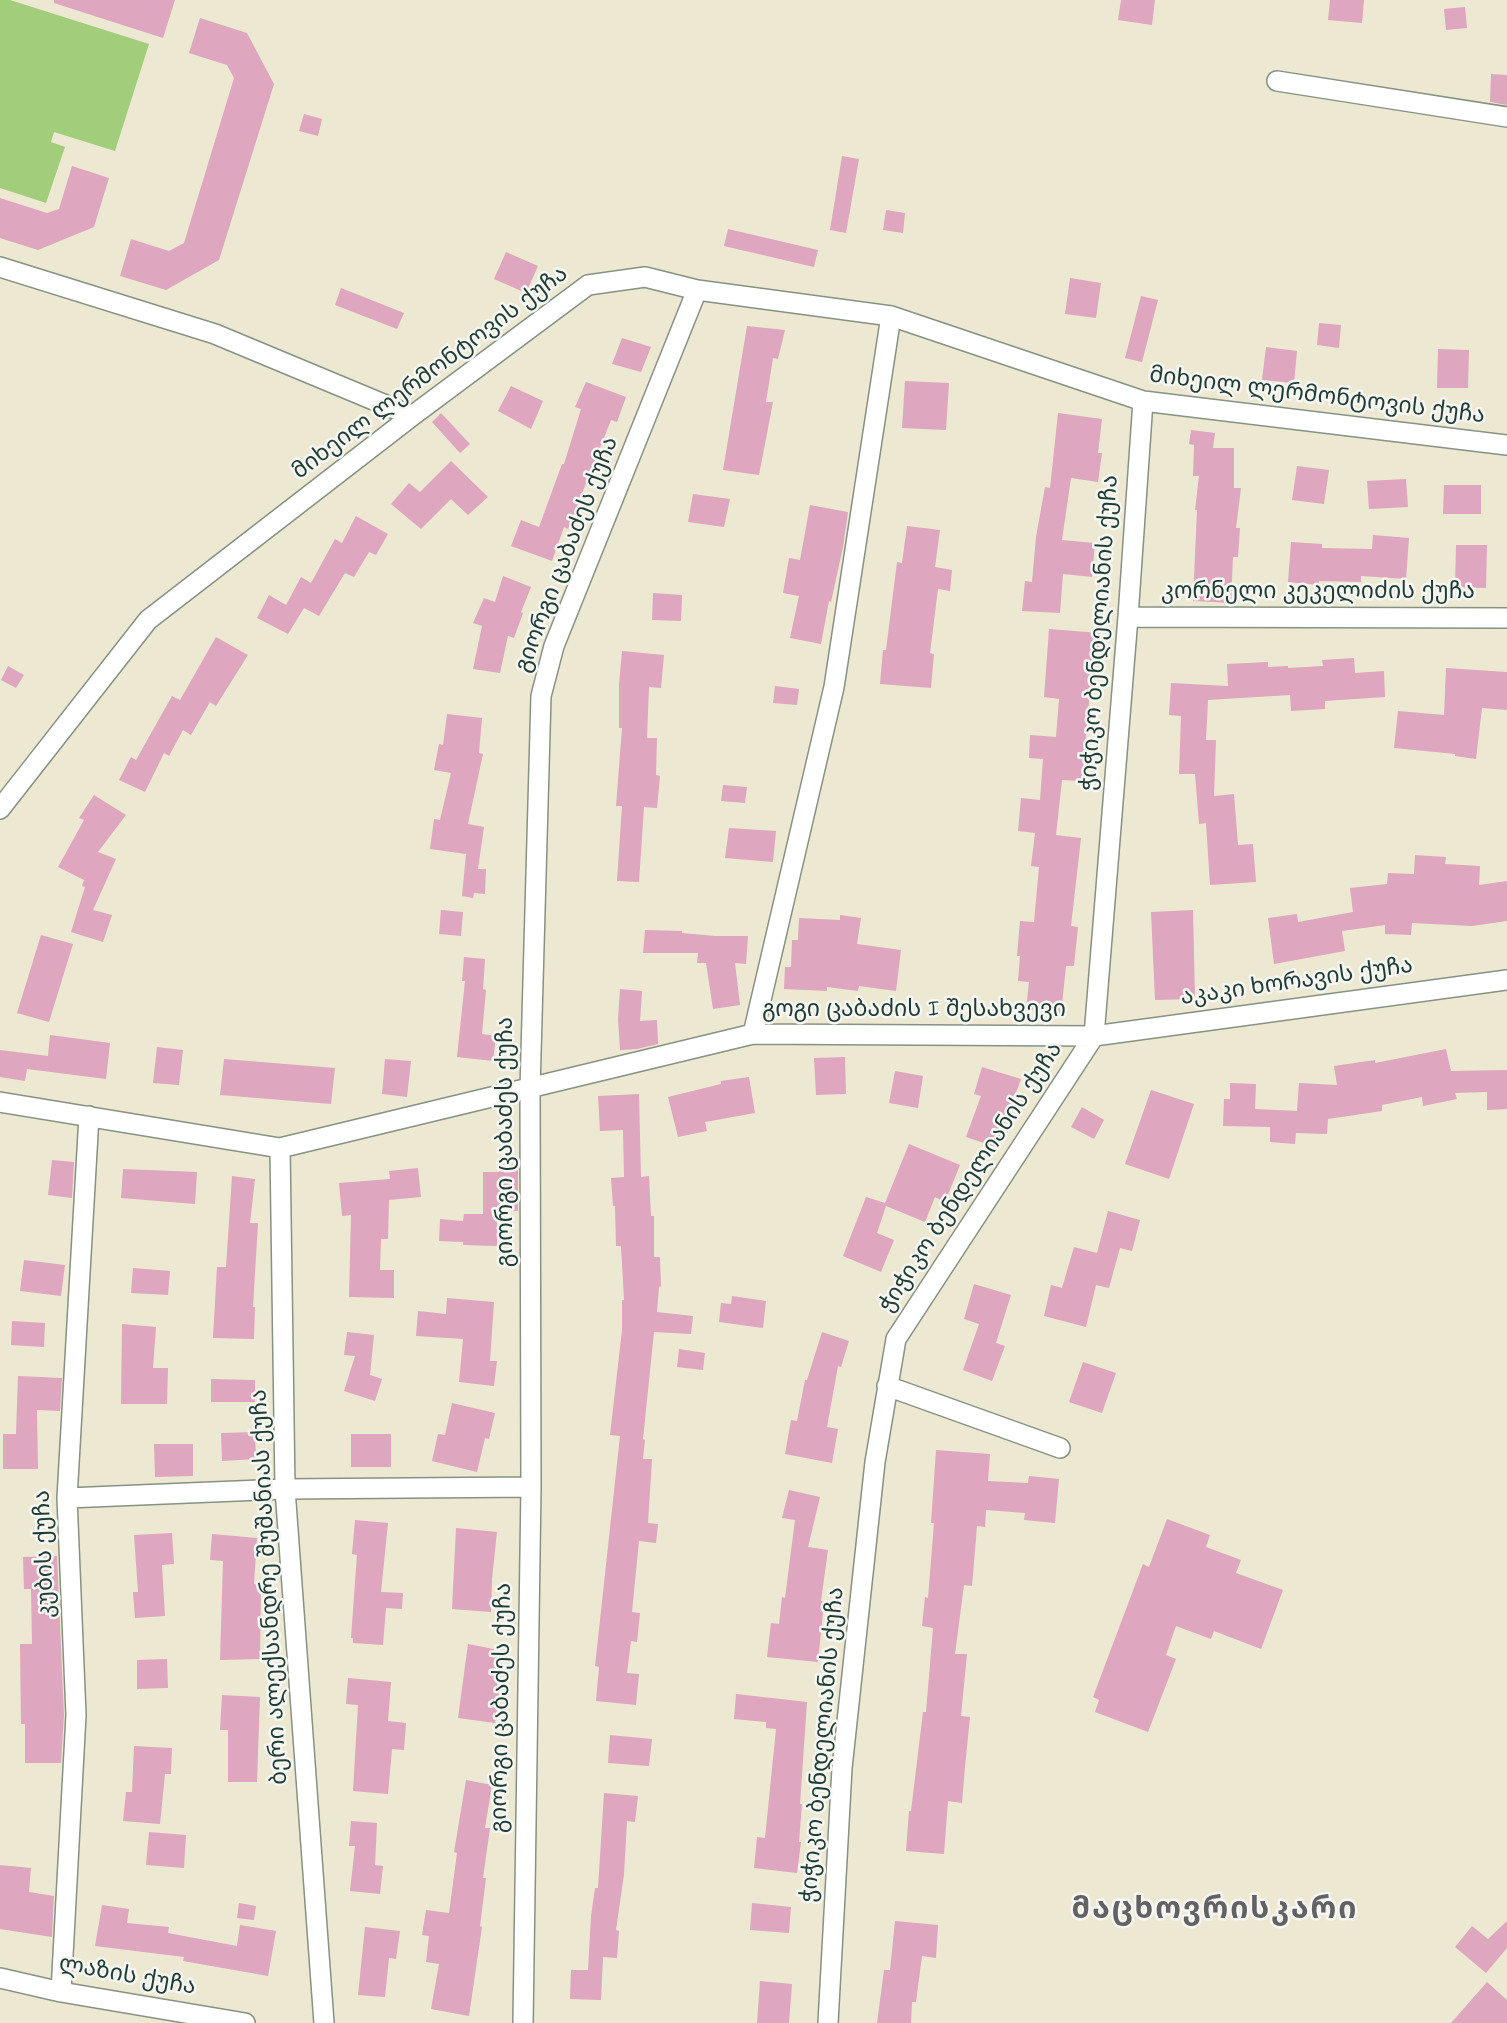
<!DOCTYPE html>
<meta charset="utf-8">
<style>
body{margin:0}
canvas{display:block;background:#ece8d1}
</style>
<canvas width="1507" height="2023"></canvas>
<script>
const c = document.querySelector('canvas').getContext('2d');
c.lineJoin = 'round';
function fill(path, color) {
  c.fillStyle = color;
  c.fill(path, 'evenodd');
}
function shape(rows) {
  const path = new Path2D();
  for (const r of rows) {
    path.moveTo(r[0], r[1]);
    for (let i = 2; i < r.length; i += 2) path.lineTo(r[i], r[i + 1]);
  }
  return path;
}
function strokePath(path, color, width, dash) {
  c.strokeStyle = color;
  c.lineWidth = width;
  c.lineCap = dash ? 'butt' : 'round';
  c.setLineDash(dash || []);
  c.stroke(path);
}
function drawText(font, color, halo, rows, align = 'center') {
  c.font = font + ' Mynerve,"Noto Sans Georgian",sans-serif';
  c.lineWidth = 5;
  c.setLineDash([]);
  c.textBaseline = 'middle';
  c.strokeStyle = halo;
  c.fillStyle = color;
  for (const [text, x, y, turn = 0] of rows) {
    c.save();
    c.translate(x, y);
    c.rotate((+turn || 0) * Math.PI / 180);
    c.textAlign = isNaN(turn) ? turn : align;
    if (halo) c.strokeText(text, 0, 0);
    c.fillText(text, 0, 0);
    c.restore();
  }
}
fill(shape([
 [0,0,10,0,149,44,115,151,54,132,51,142,65,147,46,203,0,188]
]), '#a2cd7a');
fill(shape([
 [54,0,175,0,163,38,54,3],
 [1121,0,1155,0,1152,25,1118,20],
 [1330,0,1364,0,1362,23,1328,20],
 [1465,7,1467,28,1446,30,1444,9],
 [200,18,247,33,274,84,219,260,166,290,120,276,131,239,169,251,184,243,234,78,227,65,189,53],
 [1491,74,1507,75,1507,105,1490,102],
 [304,114,322,119,318,136,299,131],
 [842,156,859,159,846,233,830,230],
 [72,166,109,178,94,227,38,250,0,238,0,198,47,213,59,209],
 [886,210,905,213,903,233,883,230],
 [728,229,818,250,814,267,724,246],
 [506,252,538,266,526,293,494,279],
 [1070,278,1101,283,1096,318,1065,314],
 [341,288,404,313,397,329,335,305],
 [1141,296,1158,300,1142,362,1125,358],
 [1319,323,1341,325,1339,348,1317,345],
 [747,326,785,330,778,359,773,358,766,402,773,402,759,475,723,470],
 [622,338,651,347,641,372,612,364],
 [1266,347,1297,351,1294,383,1262,380],
 [1438,349,1469,350,1468,388,1437,388],
 [905,381,949,383,946,430,902,428],
 [586,382,626,397,617,422,611,420,568,529,564,527,552,561,511,546,521,520,539,527,562,464,564,464,581,409,575,407],
 [511,386,543,401,531,429,498,411],
 [441,413,470,444,460,453,432,422],
 [1058,413,1102,419,1098,453,1102,453,1098,482,1071,478,1062,540,1095,543,1092,577,1063,574,1060,613,1022,611,1025,581,1032,582,1036,537,1045,487,1050,488],
 [1191,430,1215,433,1213,448,1234,448,1234,488,1241,488,1236,528,1240,528,1238,557,1233,557,1231,603,1193,601,1197,510,1195,510,1199,476,1193,476,1194,445,1189,444],
 [451,461,488,497,468,515,451,499,421,529,391,504,409,483,420,492],
 [1297,466,1329,470,1324,504,1292,500],
 [1406,479,1408,507,1369,509,1367,481],
 [1444,485,1481,485,1481,514,1443,514],
 [693,494,730,499,724,527,688,522],
 [810,505,848,512,843,547,831,602,829,601,821,644,790,638,799,596,783,593,789,558,800,560],
 [356,516,388,534,376,555,369,552,354,577,345,573,319,616,304,608,288,634,257,618,269,595,286,605,301,577,311,583,335,539,342,543],
 [907,526,940,530,935,567,952,570,950,591,938,589,930,653,934,654,931,688,880,684,883,650,886,650,897,562,902,563],
 [1373,535,1409,538,1406,579,1361,576,1361,582,1319,581,1318,585,1288,582,1291,542,1322,544,1322,548,1372,549],
 [1456,545,1487,545,1486,588,1455,587],
 [503,576,531,587,521,612,523,613,514,638,508,636,500,673,473,669,482,626,473,623,484,598,495,602],
 [653,593,682,595,681,621,652,620],
 [1049,629,1100,633,1098,658,1093,658,1082,781,1062,780,1056,835,1081,838,1071,926,1078,927,1074,966,1066,966,1061,1014,1026,1010,1029,982,1018,981,1020,956,1017,956,1020,921,1034,922,1039,867,1031,866,1035,833,1018,831,1021,798,1040,800,1043,759,1029,758,1030,735,1056,737,1059,699,1044,697],
 [216,637,248,655,216,706,210,702,191,735,183,730,169,756,164,753,145,792,119,780,131,757,136,760,172,696,180,700],
 [622,651,664,655,661,688,649,687,647,738,657,738,656,775,660,776,657,808,644,807,639,882,617,881,622,806,616,806,622,728,619,728,619,685],
 [1354,658,1355,673,1384,671,1385,697,1325,701,1325,709,1291,711,1290,695,1208,700,1206,740,1216,740,1214,796,1234,794,1238,845,1253,844,1256,882,1210,885,1206,823,1199,824,1195,774,1179,774,1181,716,1169,715,1171,683,1228,686,1227,664,1268,662,1268,667,1288,666,1288,668,1323,666,1322,660],
 [8,666,24,675,16,688,1,680],
 [1446,668,1507,672,1507,710,1482,708,1476,759,1455,756,1455,754,1394,748,1398,711,1444,715],
 [775,686,799,689,797,705,773,703],
 [447,714,482,718,479,753,483,754,468,824,484,827,478,869,486,869,485,894,474,893,473,898,462,896,466,854,430,849,434,819,440,820,451,773,434,770,439,744,443,745],
 [723,785,747,787,745,803,721,801],
 [94,795,126,815,98,852,116,859,93,910,112,915,103,942,71,932,85,887,82,886,84,880,58,867,84,820,79,818],
 [729,828,776,831,773,862,725,858],
 [1415,855,1446,857,1445,864,1480,866,1479,885,1507,881,1507,921,1472,926,1412,923,1411,935,1385,934,1385,925,1342,931,1345,951,1274,964,1268,918,1297,914,1298,922,1353,912,1350,888,1387,884,1388,873,1414,874],
 [441,910,463,912,461,936,439,934],
 [1193,910,1195,999,1155,1000,1151,912],
 [840,915,861,918,857,944,901,950,896,991,859,986,858,991,827,987,827,991,784,989,785,967,791,967,792,940,798,940,799,918,840,920],
 [645,930,682,931,682,933,715,936,748,936,746,964,735,963,740,1005,713,1009,706,963,697,963,698,953,643,953],
 [41,935,73,944,49,1022,17,1013],
 [464,957,485,959,483,989,486,990,482,1034,496,1036,493,1061,457,1057,465,981,462,981],
 [620,989,642,991,640,1021,657,1020,658,1044,637,1049,620,1050,618,1019],
 [50,1035,110,1043,106,1079,27,1069,25,1081,0,1077,0,1050,48,1056],
 [157,1047,183,1050,179,1085,153,1083],
 [1446,1049,1451,1071,1507,1070,1507,1109,1487,1110,1487,1092,1455,1093,1457,1099,1423,1106,1422,1097,1382,1105,1382,1111,1328,1119,1327,1134,1296,1133,1295,1144,1270,1142,1270,1127,1223,1126,1224,1099,1230,1099,1230,1083,1256,1084,1255,1109,1297,1111,1299,1083,1337,1085,1334,1066,1375,1060,1375,1063],
 [845,1057,846,1094,816,1095,814,1058],
 [224,1059,335,1068,331,1104,220,1095],
 [385,1059,411,1061,407,1097,382,1094],
 [982,1067,1021,1079,996,1147,966,1137,981,1096,974,1094],
 [895,1071,923,1076,918,1108,889,1103],
 [749,1077,755,1113,705,1122,707,1131,678,1137,668,1097,721,1084,721,1081],
 [1151,1090,1194,1104,1169,1179,1125,1164],
 [639,1094,641,1177,649,1176,651,1216,654,1216,654,1257,660,1257,661,1286,659,1287,657,1312,693,1316,691,1334,654,1332,643,1439,645,1440,643,1459,652,1459,648,1523,658,1524,656,1543,639,1541,632,1612,640,1613,637,1642,631,1641,627,1673,639,1674,636,1705,596,1701,599,1667,595,1666,620,1436,610,1435,622,1330,622,1300,624,1300,621,1246,616,1246,615,1206,613,1206,611,1178,624,1177,623,1130,600,1131,598,1096],
 [1082,1107,1104,1120,1094,1139,1071,1127],
 [909,1144,960,1165,945,1202,935,1197,925,1222,886,1206,877,1233,894,1240,881,1272,843,1256,866,1197,885,1203],
 [52,1160,74,1162,72,1198,48,1195],
 [499,1164,518,1164,518,1211,497,1211,497,1246,463,1245,463,1242,439,1241,440,1219,463,1221,464,1214,483,1214,483,1172,499,1172],
 [418,1168,421,1197,389,1200,388,1239,381,1239,380,1270,394,1270,394,1298,349,1297,351,1215,342,1216,339,1183,390,1179,389,1171],
 [123,1169,197,1172,195,1204,121,1198],
 [232,1176,255,1179,250,1223,258,1223,253,1307,255,1307,254,1339,213,1338,217,1267,226,1267],
 [1108,1211,1140,1220,1132,1251,1120,1248,1109,1288,1096,1285,1086,1327,1044,1316,1051,1285,1062,1288,1074,1247,1097,1253],
 [24,1260,65,1265,61,1296,20,1291],
 [133,1268,170,1271,168,1295,131,1293],
 [974,1284,1011,1295,996,1343,1005,1346,992,1381,963,1370,979,1324,964,1319],
 [732,1296,766,1301,763,1328,719,1322,721,1303,731,1304],
 [447,1298,494,1302,490,1361,497,1361,494,1386,459,1382,463,1339,416,1336,418,1311,446,1314],
 [12,1321,45,1323,44,1347,11,1345],
 [122,1324,156,1327,153,1368,168,1368,167,1404,121,1404],
 [347,1332,374,1335,370,1375,382,1379,375,1401,344,1391,355,1356,344,1355],
 [822,1332,849,1341,841,1367,838,1366,827,1427,838,1429,832,1463,785,1454,791,1420,797,1421,805,1380,807,1380],
 [679,1349,705,1353,703,1370,677,1367],
 [1083,1362,1116,1373,1102,1413,1069,1402],
 [18,1376,62,1378,60,1411,37,1410,38,1469,3,1469,3,1434,16,1434],
 [211,1379,255,1380,255,1402,211,1402],
 [452,1403,495,1413,489,1439,485,1438,477,1472,432,1461,438,1434,445,1435],
 [255,1432,256,1459,222,1461,221,1433],
 [351,1434,391,1434,391,1467,351,1467],
 [154,1444,193,1444,193,1476,155,1477],
 [936,1450,990,1454,988,1481,1028,1483,1029,1476,1059,1479,1055,1523,1024,1520,1025,1513,986,1510,985,1527,977,1526,972,1586,964,1585,955,1654,967,1654,961,1716,970,1717,965,1767,962,1803,948,1801,944,1854,906,1851,909,1811,911,1811,923,1712,926,1712,933,1628,922,1626,925,1597,928,1598,934,1523,931,1523],
 [789,1490,820,1497,808,1547,828,1550,821,1601,824,1602,818,1662,767,1657,771,1623,779,1624,782,1597,785,1598,795,1520,782,1518],
 [1167,1519,1210,1535,1206,1547,1241,1560,1236,1573,1283,1590,1261,1649,1214,1631,1211,1639,1176,1626,1166,1655,1176,1659,1148,1732,1095,1712,1099,1700,1093,1697,1143,1564,1149,1567],
 [355,1520,388,1523,381,1592,403,1593,402,1609,386,1608,383,1645,353,1643,353,1638,351,1638,357,1555,352,1554],
 [456,1528,497,1532,492,1579,491,1612,452,1609],
 [172,1533,174,1564,162,1565,165,1616,135,1618,133,1592,138,1592,134,1535],
 [212,1534,257,1538,254,1584,261,1584,260,1659,220,1660,223,1561,210,1560],
 [57,1556,64,1715,61,1763,25,1763,25,1724,21,1724,20,1644,32,1644,31,1589,24,1589,23,1557],
 [468,1644,504,1651,497,1686,500,1686,495,1723,458,1718],
 [167,1659,168,1688,137,1689,137,1660],
 [348,1678,391,1682,388,1721,406,1723,404,1750,392,1749,388,1794,353,1791,358,1705,346,1704],
 [736,1694,807,1702,800,1804,802,1804,799,1842,801,1842,797,1873,754,1868,757,1837,765,1838,776,1729,766,1728,766,1722,734,1719],
 [222,1695,260,1697,257,1782,228,1782,228,1730,220,1730],
 [610,1735,652,1739,649,1766,608,1763],
 [134,1746,172,1748,171,1774,165,1774,160,1824,123,1821,126,1792,132,1792],
 [466,1780,492,1785,485,1828,490,1828,483,1878,486,1878,480,1926,482,1927,469,2016,431,2009,439,1964,426,1962,429,1936,422,1935,426,1910,449,1913,457,1853,454,1852],
 [604,1793,638,1796,635,1822,627,1821,624,1874,616,1930,619,1931,617,1958,603,1957,601,2000,570,1999,571,1970,588,1970,591,1916,595,1888,598,1888],
 [351,1821,377,1823,375,1865,383,1866,380,1894,350,1891,355,1846,349,1846],
 [149,1832,186,1835,184,1868,146,1865],
 [0,1865,31,1868,29,1892,54,1896,52,1937,0,1929],
 [239,1903,256,1906,254,1920,237,1918],
 [752,1903,791,1907,789,1933,750,1930],
 [102,1905,129,1909,127,1923,169,1927,168,1933,237,1946,240,1925,276,1931,268,1976,183,1961,184,1957,95,1946],
 [895,1921,938,1925,936,1958,922,1956,916,2002,912,2002,911,2023,877,2023,884,1970,890,1970],
 [1507,1921,1507,1948,1486,1973,1455,1947,1472,1926,1488,1939],
 [365,1927,400,1931,396,1959,389,1958,385,1997,358,1995],
 [760,1981,792,1984,789,2023,757,2023],
 [1487,1982,1507,2000,1507,2023,1451,2023]
]), '#dea6bf');
const street = shape([
 [1277,81,1507,117],
 [0,267,215,334,412,416],
 [1128,617,1507,618],
 [0,809,148,620,412,416,588,285,645,277,697,290,891,316,1143,401,1507,445],
 [753,1034,834,687,891,316],
 [0,1102,280,1148,753,1034,1094,1036,1507,980],
 [280,1148,285,1489,324,2023],
 [887,1386,1060,1448],
 [67,1498,285,1489,531,1487],
 [0,1978,61,1992,245,2023],
 [61,1992,76,1715,67,1498,89,1116],
 [523,2023,531,1487,530,1089,541,696,554,646,697,290],
 [828,2023,842,1768,875,1462,896,1339,1094,1036,1128,617,1143,401]
]);
strokePath(street, '#869282', 22);
strokePath(street, '#fff', 19);
drawText('23px', '#1f3d34', '#f6f6f2', [
 ["მიხეილ ლერმონტოვის ქუჩა",431,374,-37],
 ["მიხეილ ლერმონტოვის ქუჩა",1317,397,7],
 ["გიორგი ცაბაძეს ქუჩა",568,555,-69],
 ["კორნელი კეკელიძის ქუჩა",1318,593],
 ["ჭიჭიკო ბენდელიანის ქუჩა",1101,633,-86],
 ["აკაკი ხორავის ქუჩა",1297,983,-8],
 ["გოგი ცაბაძის I შესახვევი",914,1011],
 ["გიორგი ცაბაძეს ქუჩა",507,1142,-90],
 ["ჭიჭიკო ბენდელიანის ქუჩა",972,1178,-57],
 ["კუბის ქუჩა",46,1554,-92],
 ["ბერი ალექსანდრე შუშანიას ქუჩა",271,1587,-93],
 ["გიორგი ცაბაძეს ქუჩა",503,1708,-89],
 ["ჭიჭიკო ბენდელიანის ქუჩა",824,1745,-85],
 ["ლაზის ქუჩა",127,1977,10]
]);
c.letterSpacing = '2px';
drawText('bold 30px', '#626265', '#f6f6f2', [
 ["მაცხოვრისკარი",1215,1912]
]);
c.letterSpacing = '0px';
</script>
